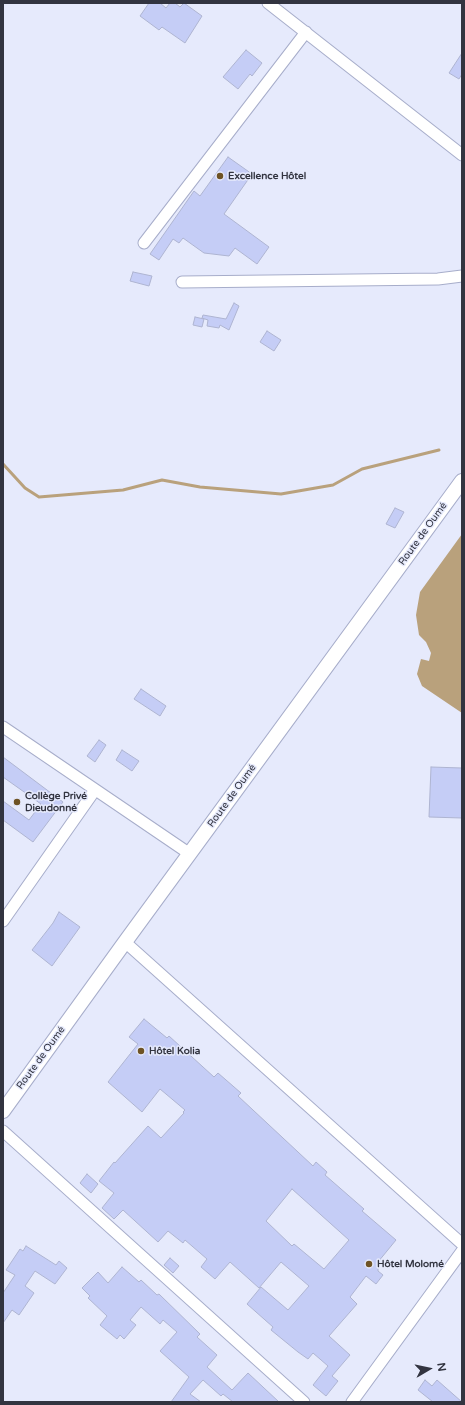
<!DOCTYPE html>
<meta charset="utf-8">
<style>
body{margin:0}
#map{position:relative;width:465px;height:1405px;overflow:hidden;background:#e6eafc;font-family:"Varela Round",sans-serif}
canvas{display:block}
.frame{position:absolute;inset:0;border:4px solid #323440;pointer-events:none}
.north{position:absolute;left:409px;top:1349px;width:40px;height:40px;-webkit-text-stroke:3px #e6eafc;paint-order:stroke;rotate:81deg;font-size:11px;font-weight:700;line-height:16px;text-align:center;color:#323440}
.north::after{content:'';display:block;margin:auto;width:14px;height:18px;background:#323440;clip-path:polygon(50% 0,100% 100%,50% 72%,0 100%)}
</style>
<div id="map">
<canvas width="465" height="1405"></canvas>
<div class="frame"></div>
<div class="north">N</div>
</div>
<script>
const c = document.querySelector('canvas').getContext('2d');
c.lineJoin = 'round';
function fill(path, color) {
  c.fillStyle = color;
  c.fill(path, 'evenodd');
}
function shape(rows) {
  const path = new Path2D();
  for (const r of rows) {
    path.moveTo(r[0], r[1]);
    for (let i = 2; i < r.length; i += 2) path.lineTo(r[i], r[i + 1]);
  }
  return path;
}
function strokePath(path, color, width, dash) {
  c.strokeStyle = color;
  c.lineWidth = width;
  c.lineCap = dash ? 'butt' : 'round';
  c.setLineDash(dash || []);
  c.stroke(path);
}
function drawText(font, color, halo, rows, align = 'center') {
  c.font = font + ' "Varela Round",sans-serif';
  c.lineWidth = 3;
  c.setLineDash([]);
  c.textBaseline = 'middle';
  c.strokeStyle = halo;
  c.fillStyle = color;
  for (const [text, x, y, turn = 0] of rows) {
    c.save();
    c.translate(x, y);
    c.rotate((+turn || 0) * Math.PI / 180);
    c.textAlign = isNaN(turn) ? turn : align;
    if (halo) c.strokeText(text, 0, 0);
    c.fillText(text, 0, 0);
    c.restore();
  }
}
fill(shape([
 [462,534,462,713,422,686,417,674,421,659,429,661,431,653,426,642,419,635,416,615,420,592]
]), '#b9a17c');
strokePath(shape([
 [3,464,25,488,39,497,123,490,162,480,200,487,281,494,333,485,362,469,439,450]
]), '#b9a17c', 3);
const building = shape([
 [149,3,160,3,166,8,170,3,175,3,180,7,184,3,202,16,185,43,162,27,159,30,140,16,149,3],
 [246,50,262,63,252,76,250,74,238,89,223,77,246,50],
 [462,53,462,74,459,79,449,73,462,53],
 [228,157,252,174,224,214,269,247,257,264,235,248,229,256,204,253,183,238,179,243,173,239,159,260,150,254,194,191,200,196,228,157],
 [133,272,152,276,149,286,130,281,133,272],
 [234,303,239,306,229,330,220,325,219,328,207,326,208,320,202,318,203,315,226,319,234,303],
 [195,317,204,319,202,327,193,325,195,317],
 [267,331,281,340,274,351,260,342,267,331],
 [395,508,404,512,395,528,386,524,395,508],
 [141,689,166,706,160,716,134,699,141,689],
 [99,740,106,745,95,762,87,756,99,740],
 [122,750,139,761,132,771,116,760,122,750],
 [3,757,63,802,33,842,3,820,3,801,29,820,41,804,3,777,3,757],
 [431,767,462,768,462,818,429,817,431,767],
 [59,912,80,927,52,966,32,950,53,923,59,912],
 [144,1019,167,1038,169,1036,214,1077,218,1073,241,1093,238,1096,313,1166,316,1162,327,1172,325,1175,364,1209,362,1211,396,1240,378,1262,378,1271,383,1275,376,1284,366,1276,350,1297,357,1304,329,1336,350,1355,332,1376,338,1381,326,1396,313,1385,328,1366,313,1353,308,1359,298,1352,271,1330,273,1327,247,1304,261,1287,288,1310,309,1286,281,1262,259,1288,230,1262,215,1279,201,1267,207,1259,185,1240,183,1243,168,1231,158,1242,123,1210,114,1219,102,1208,114,1193,99,1181,114,1162,115,1163,148,1126,161,1138,184,1113,183,1112,185,1110,160,1089,142,1112,108,1082,138,1044,129,1037,144,1019],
 [292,1189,349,1240,324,1269,294,1244,292,1246,266,1221,292,1189],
 [87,1174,98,1184,91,1193,80,1183,87,1174],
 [26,1246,56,1265,59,1261,67,1268,55,1284,35,1271,25,1286,34,1293,19,1315,12,1310,3,1323,3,1293,15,1275,6,1270,20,1249,23,1251,26,1246],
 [170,1258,179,1266,173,1273,164,1265,170,1258],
 [122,1267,139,1282,141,1280,157,1295,159,1294,200,1334,197,1337,217,1355,207,1367,232,1390,248,1373,279,1402,233,1402,223,1394,221,1396,203,1380,190,1394,201,1402,171,1402,189,1377,160,1351,177,1332,163,1320,160,1324,141,1307,130,1320,136,1325,124,1339,120,1335,117,1339,100,1325,107,1316,88,1298,90,1296,82,1288,98,1272,108,1283,122,1267],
 [425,1380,432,1386,437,1380,462,1402,433,1402,418,1390,425,1380]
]);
fill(building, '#c5cdf6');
strokePath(building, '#aeb4d1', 1);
const minor = shape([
 [268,3,462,155],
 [144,243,306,32],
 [182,282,438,279,462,276],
 [3,727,190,854],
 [3,921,95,790],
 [125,942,462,1244],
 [3,1131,304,1402],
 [352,1402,462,1251]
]);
const major = shape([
 [3,1111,125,942,462,481]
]);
strokePath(minor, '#a7adca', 13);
strokePath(major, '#a7adca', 16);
strokePath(minor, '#fff', 11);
strokePath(major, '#fff', 14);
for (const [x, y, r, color] of [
 [220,176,4,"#6e5325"],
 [17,802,4,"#6e5325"],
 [141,1051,4,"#6e5325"],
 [369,1264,4,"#6e5325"]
]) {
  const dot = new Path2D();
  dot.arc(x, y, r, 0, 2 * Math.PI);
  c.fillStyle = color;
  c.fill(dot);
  strokePath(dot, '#e6eafc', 1.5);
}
drawText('bold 10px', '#323440', '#e6eafc', [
 ["Excellence Hôtel",228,176],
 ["Collège Privé",25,796],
 ["Dieudonné",25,808],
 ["Hôtel Kolia",149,1051],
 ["Hôtel Molomé",377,1264]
], 'left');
drawText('10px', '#323440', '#e6eafc', [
 ["Route de Oumé",423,534,-54],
 ["Route de Oumé",232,796,-54],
 ["Route de Oumé",41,1058,-54]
]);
</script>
